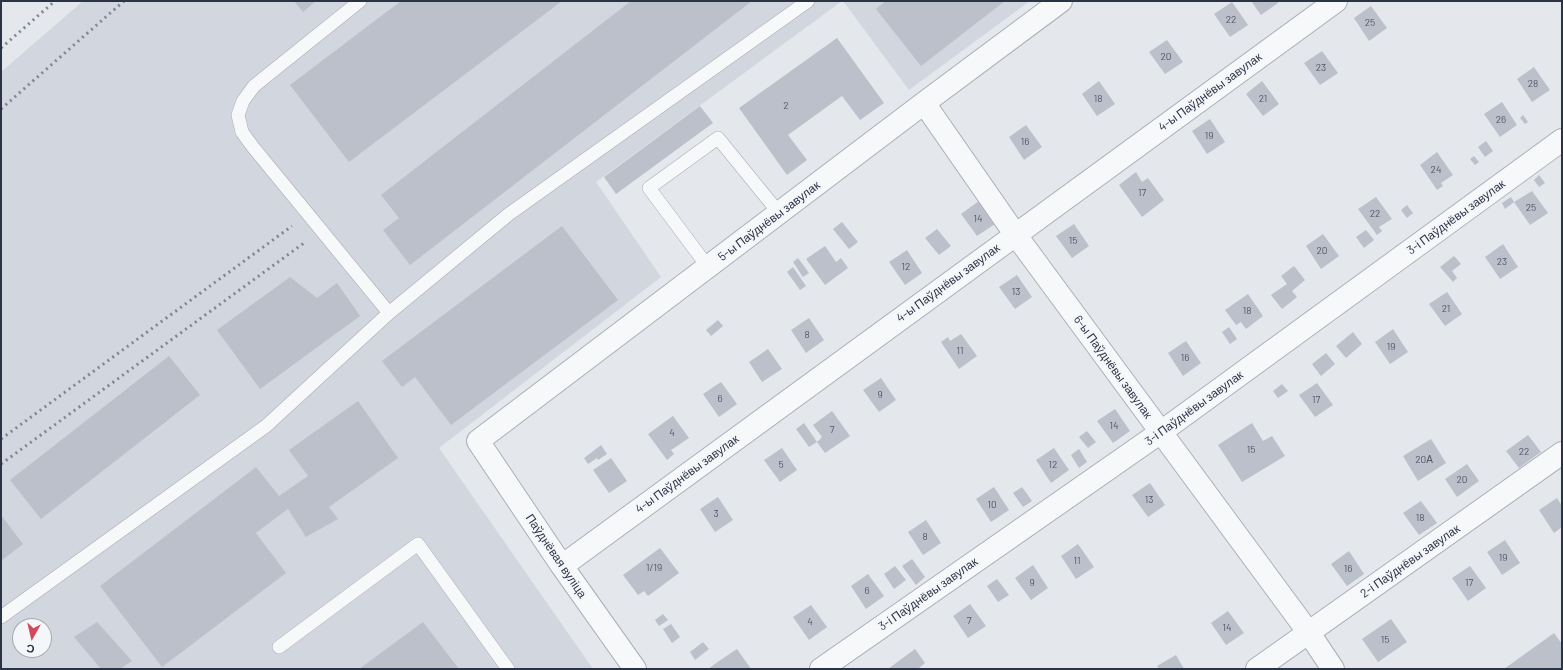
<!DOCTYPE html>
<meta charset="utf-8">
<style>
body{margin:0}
#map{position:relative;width:1563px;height:670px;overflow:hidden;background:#e4e7ec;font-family:Barlow,sans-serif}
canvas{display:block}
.frame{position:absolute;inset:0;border:2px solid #2b3445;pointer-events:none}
.north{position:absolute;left:12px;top:618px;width:40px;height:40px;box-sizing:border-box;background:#f4f6f9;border:1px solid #a4a8b1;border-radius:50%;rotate:188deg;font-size:11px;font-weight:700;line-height:16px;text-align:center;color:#2b3445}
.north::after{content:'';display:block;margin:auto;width:14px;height:18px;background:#d1495b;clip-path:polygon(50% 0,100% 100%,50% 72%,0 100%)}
</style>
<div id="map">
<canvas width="1563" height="670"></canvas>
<div class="frame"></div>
<div class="north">С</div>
</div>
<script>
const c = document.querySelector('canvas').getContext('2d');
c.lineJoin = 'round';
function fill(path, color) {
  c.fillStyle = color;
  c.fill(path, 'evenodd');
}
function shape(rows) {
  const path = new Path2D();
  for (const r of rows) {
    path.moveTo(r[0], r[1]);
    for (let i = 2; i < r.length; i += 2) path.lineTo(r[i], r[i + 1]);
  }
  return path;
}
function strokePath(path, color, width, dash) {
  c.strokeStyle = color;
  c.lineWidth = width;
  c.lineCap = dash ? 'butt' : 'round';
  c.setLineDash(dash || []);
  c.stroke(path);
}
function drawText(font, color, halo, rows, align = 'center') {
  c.font = font + ' Barlow,sans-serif';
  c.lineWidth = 4;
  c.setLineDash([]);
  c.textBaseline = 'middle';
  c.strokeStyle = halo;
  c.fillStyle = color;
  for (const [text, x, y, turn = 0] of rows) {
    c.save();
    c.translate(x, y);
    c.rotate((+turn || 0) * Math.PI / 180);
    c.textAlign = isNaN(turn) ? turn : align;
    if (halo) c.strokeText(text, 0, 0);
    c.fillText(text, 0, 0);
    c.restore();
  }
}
fill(shape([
 [83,1,842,1,596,182,661,277,439,448,593,669,1,669,1,72],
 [256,467,277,504,288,509,256,533,101,586],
 [20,626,44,626,44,650,20,650],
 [843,1,1030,1,909,90]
]), '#d2d6de');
fill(shape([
 [294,1,316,1,303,12],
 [401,1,562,1,349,162,290,85],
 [631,1,752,1,410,265,383,230,399,218,381,195],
 [886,1,1005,1,921,66,876,9],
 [1251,1,1277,1,1278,3,1261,15],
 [1232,2,1248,25,1230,37,1214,14],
 [1371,6,1387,28,1369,41,1354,18],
 [837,38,884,103,860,120,842,96,788,135,807,160,787,175,739,108],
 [1167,40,1183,62,1165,74,1149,52],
 [1322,51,1338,73,1320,85,1304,63],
 [1534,67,1550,90,1532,102,1517,79],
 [1099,81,1115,104,1097,116,1082,94],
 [1262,81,1279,104,1263,116,1246,94],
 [1502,102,1517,125,1500,137,1484,114],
 [700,106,713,123,616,194,604,177],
 [1523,115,1528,122,1525,124,1520,118],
 [1210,119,1225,142,1207,154,1192,131],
 [1026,125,1042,147,1024,160,1009,137],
 [1486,141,1493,151,1485,157,1478,147],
 [1437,152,1453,175,1441,183,1443,186,1437,190,1420,165],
 [1474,156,1479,162,1475,165,1470,159],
 [1136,172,1142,182,1148,178,1164,200,1142,217,1119,185],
 [1539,175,1545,183,1539,187,1534,180],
 [1532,191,1548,213,1530,225,1514,202],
 [1376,197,1392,219,1379,227,1382,231,1377,235,1358,209],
 [1511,197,1514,202,1505,209,1502,203],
 [979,201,995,224,977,236,961,214],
 [1407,205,1413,213,1407,218,1401,210],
 [842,222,858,242,849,249,833,229],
 [1074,224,1089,246,1072,258,1056,236],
 [562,226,618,300,451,425,415,377,402,387,382,361],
 [937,229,951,246,939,255,925,238],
 [1366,230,1374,240,1364,248,1356,237],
 [1323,234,1339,256,1321,269,1306,246],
 [1503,244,1518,267,1500,279,1485,257],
 [825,246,836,262,841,258,848,268,825,285,806,259],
 [907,250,922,273,905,285,889,262],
 [1454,256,1461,264,1452,271,1457,278,1453,282,1440,267],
 [798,258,809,273,803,277,793,262],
 [1294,266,1305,280,1292,291,1297,297,1282,309,1271,295,1287,284,1281,276],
 [793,267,806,286,800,290,787,272],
 [1017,275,1032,297,1015,309,999,287],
 [290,277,317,298,337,283,360,316,260,389,217,330],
 [1447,292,1462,314,1445,326,1429,304],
 [1248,294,1263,316,1246,329,1241,322,1236,325,1225,310],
 [809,318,824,340,806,353,791,330],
 [718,320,723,326,711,336,706,330],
 [1229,327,1237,339,1230,344,1222,332],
 [1393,329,1408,352,1390,364,1375,342],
 [1353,332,1362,344,1346,358,1336,346],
 [961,334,977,356,959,369,941,342,948,337,950,341],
 [1186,341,1201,363,1183,376,1168,353],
 [768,349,782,369,762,382,749,362],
 [1326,353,1335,364,1321,376,1312,364],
 [169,356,200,395,41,519,10,480],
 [881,378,896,400,879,412,863,390],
 [721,382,737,404,719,417,703,394],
 [1317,383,1333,405,1315,417,1299,395],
 [1282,384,1288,391,1278,398,1273,391],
 [358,401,398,458,329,507,338,519,306,537,288,509,256,533,286,573,162,667,100,586,256,467,279,496,308,476,289,450],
 [1115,409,1130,431,1113,443,1097,421],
 [832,411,850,436,825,453,817,442,822,437,813,425],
 [673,416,689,438,671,450,674,454,667,460,648,434],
 [804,423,817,442,809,447,796,429],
 [1252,423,1263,441,1272,436,1285,456,1242,482,1218,445],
 [1087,431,1096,442,1088,448,1079,437],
 [1528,435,1541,452,1519,468,1506,451],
 [1431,439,1446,463,1418,481,1403,456],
 [601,445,607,454,598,460,597,458,588,464,584,458],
 [782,448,797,470,780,482,764,460],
 [1054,448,1069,470,1051,483,1036,460],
 [1079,449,1087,462,1079,468,1071,455],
 [611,458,627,481,609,493,593,470],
 [1467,464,1479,481,1457,497,1445,479],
 [1150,483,1165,505,1148,517,1132,495],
 [994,487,1009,510,991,522,976,499],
 [1022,487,1032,501,1023,507,1013,493],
 [718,497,733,520,715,532,700,509],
 [1557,498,1562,506,1562,527,1554,533,1539,510],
 [1421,501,1437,523,1419,535,1403,513],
 [1,515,23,544,1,561],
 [926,520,941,543,923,555,908,532],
 [1505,540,1520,563,1502,575,1487,552],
 [1078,544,1094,567,1076,579,1061,556],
 [660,548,679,573,648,596,644,591,638,595,623,575],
 [1349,551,1364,574,1347,586,1331,564],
 [912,559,925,577,916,585,902,566],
 [1033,565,1048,588,1031,600,1015,578],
 [895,566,906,580,894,589,884,574],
 [1470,566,1486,588,1468,601,1452,578],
 [868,574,884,596,866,609,851,586],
 [997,579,1009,595,998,602,987,586],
 [970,604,986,626,968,638,953,616],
 [811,605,827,627,809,640,793,617],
 [1228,611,1244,633,1226,645,1211,623],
 [663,614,668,620,659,626,655,620],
 [1391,619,1407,642,1378,662,1362,639],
 [97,622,132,661,120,669,101,669,74,637],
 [423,622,459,669,359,669],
 [671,624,680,637,672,643,663,629],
 [1554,633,1562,644,1562,669,1504,669],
 [703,642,709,649,695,660,690,652],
 [737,649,751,669,708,669,719,661],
 [915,649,925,663,919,668,920,669,888,669],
 [1176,655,1184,669,1159,669,1157,666]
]), '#bbc0ca');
const lane = shape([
 [360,1,254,86,243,101,238,115,242,132,253,147,389,313],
 [708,267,649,188,718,138,779,213],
 [1,617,266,426,389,313,509,214,808,1],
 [279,647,418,544,508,669]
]);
const street = shape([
 [924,103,1015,234,1309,633,1333,669],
 [562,566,1336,1],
 [635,669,562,566,478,441,924,103,1061,1],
 [821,669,1161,432,1562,140],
 [1257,669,1562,453]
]);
strokePath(lane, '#a9aeb7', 14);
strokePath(street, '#a9aeb7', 24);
strokePath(lane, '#f7f8fa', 13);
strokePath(street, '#f7f8fa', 22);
strokePath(shape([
 [1,48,55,1],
 [1,109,124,1],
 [1,439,292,226],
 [1,464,304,243]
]), '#7d8696', 3, [2, 4]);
drawText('10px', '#4f5766', null, [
 ["22",1231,20],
 ["25",1370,23],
 ["20",1166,57],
 ["23",1321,68],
 ["28",1533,84],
 ["18",1098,99],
 ["21",1263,99],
 ["2",786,106],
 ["26",1501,120],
 ["19",1209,136],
 ["16",1025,142],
 ["24",1436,170],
 ["17",1142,193],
 ["25",1531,208],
 ["22",1375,214],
 ["14",978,219],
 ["15",1073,241],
 ["20",1322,251],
 ["23",1502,262],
 ["12",906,267],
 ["13",1016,292],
 ["21",1446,309],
 ["18",1247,311],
 ["8",807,335],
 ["19",1391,347],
 ["11",960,351],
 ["16",1185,358],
 ["9",880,395],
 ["6",720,399],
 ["17",1316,400],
 ["14",1114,426],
 ["7",832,430],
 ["4",672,433],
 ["15",1251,450],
 ["22",1524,452],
 ["20А",1424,460],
 ["5",781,465],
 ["12",1053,465],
 ["20",1462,480],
 ["13",1149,500],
 ["10",992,505],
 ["3",716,514],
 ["18",1420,518],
 ["8",925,537],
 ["19",1503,558],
 ["11",1077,561],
 ["1/19",654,568],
 ["16",1348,569],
 ["9",1032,583],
 ["17",1469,583],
 ["6",867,591],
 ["7",969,621],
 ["4",810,622],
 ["14",1227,628],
 ["15",1385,640]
]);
drawText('12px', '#2b3445', '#f4f6f9', [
 ["4-ы Паўднёвы завулак",1210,92,-36],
 ["3-і Паўднёвы завулак",1456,217,-36],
 ["5-ы Паўднёвы завулак",769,221,-37],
 ["4-ы Паўднёвы завулак",948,283,-36],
 ["6-ы Паўднёвы завулак",1113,367,54],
 ["3-і Паўднёвы завулак",1194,408,-36],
 ["4-ы Паўднёвы завулак",687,474,-36],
 ["Паўднёвая вуліца",556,556,56],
 ["2-і Паўднёвы завулак",1410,561,-35],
 ["3-і Паўднёвы завулак",928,594,-35]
]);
</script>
